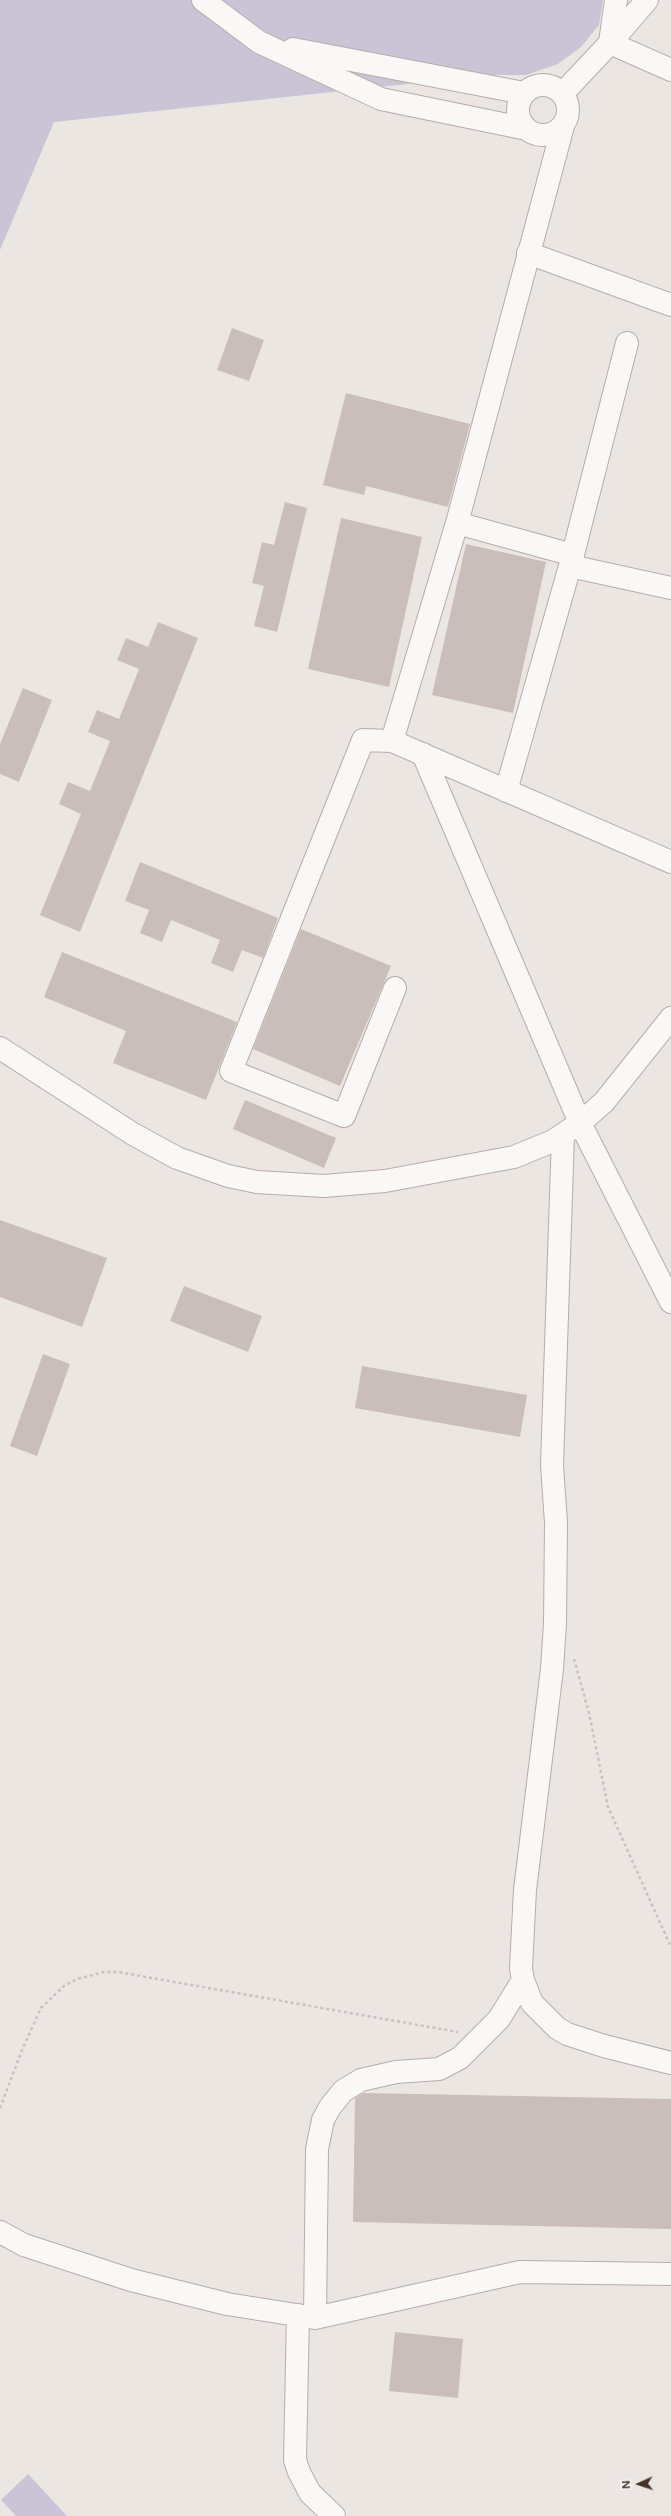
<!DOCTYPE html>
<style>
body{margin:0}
#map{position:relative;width:671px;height:2516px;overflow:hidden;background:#ece6e3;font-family:Figtree,sans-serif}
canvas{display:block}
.north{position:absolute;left:619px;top:2464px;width:40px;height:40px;-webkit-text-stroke:3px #f9f5f3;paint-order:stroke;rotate:267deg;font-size:11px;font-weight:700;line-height:16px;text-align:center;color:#46322a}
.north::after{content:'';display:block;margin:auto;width:14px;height:18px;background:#46322a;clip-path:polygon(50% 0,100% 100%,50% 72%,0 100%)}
</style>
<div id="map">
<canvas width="671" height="2516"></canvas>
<div class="north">N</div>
</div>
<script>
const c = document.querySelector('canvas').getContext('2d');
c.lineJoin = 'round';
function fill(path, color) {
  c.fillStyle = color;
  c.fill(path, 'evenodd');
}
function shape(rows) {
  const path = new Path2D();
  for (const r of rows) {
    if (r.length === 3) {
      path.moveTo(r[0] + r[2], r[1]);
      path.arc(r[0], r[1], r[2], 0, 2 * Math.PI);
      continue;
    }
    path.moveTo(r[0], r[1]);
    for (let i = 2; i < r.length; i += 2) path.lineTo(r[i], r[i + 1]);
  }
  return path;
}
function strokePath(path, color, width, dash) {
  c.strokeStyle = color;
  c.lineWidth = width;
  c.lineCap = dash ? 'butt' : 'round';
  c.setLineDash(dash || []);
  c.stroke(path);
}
fill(shape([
 [0,0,603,0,599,25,581,47,558,64,526,75,491,75,54,122,0,250],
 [28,2474,67,2516,16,2516,1,2500]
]), '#cbc4d7');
fill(shape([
 [232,328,264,340,249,381,217,370],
 [346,393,470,424,448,507,366,486,364,495,323,485],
 [285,502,307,508,277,632,254,626,264,586,252,583,262,542,274,545],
 [341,518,422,537,389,687,308,669],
 [466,544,546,562,513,713,432,695],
 [158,622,198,638,80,932,40,915,81,814,59,804,68,782,90,791,110,741,88,732,97,710,119,719,139,669,117,660,126,638,148,647],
 [23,688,52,700,19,782,0,774,0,744],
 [140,862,278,918,263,958,242,950,233,972,211,963,220,940,171,920,162,942,140,933,149,910,125,901],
 [301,929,391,966,340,1086,253,1049],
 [62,952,237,1022,206,1100,113,1063,126,1031,44,997],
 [245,1100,336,1138,324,1168,233,1129],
 [0,1220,107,1258,82,1327,0,1297],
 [184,1286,262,1316,248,1352,170,1321],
 [43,1354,70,1364,37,1456,10,1446],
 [362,1366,527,1395,520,1437,355,1408],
 [364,2093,671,2099,671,2229,353,2222,355,2098],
 [395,2332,463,2339,458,2398,389,2391]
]), '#cabeba');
const minor = shape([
 [203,0,259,42,381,99,527,129],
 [610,43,671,70],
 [610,43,616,0],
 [293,49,524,93],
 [543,110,25],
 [563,93,610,43,647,0],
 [528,253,671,305],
 [457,523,573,555],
 [570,566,671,588],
 [392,741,457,523,563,126],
 [423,754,580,1123,671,1302],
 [506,791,570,566,627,343],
 [395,988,344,1116,231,1071,363,740,392,741,671,862],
 [0,1048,133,1134,177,1158,228,1176,257,1182,324,1186,385,1181,514,1157,553,1141,580,1123,604,1102,671,1018],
 [563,1135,552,1465,556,1523,555,1624,552,1669,525,1890,521,1968,523,1980,532,2003,557,2028,567,2034,604,2046,671,2063],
 [0,2232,24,2245,131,2280,227,2304,315,2318,520,2272,671,2274],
 [298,2315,295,2460,299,2472,310,2493,334,2516],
 [315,2318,317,2149,323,2120,330,2107,343,2091,361,2080,396,2072,439,2069,460,2058,499,2019,523,1980]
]);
strokePath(minor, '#b7aca8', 24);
strokePath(shape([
 [574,1659,589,1713,608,1807,671,1947],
 [0,2108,22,2050,41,2008,64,1986,77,1979,104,1972,118,1972,458,2032]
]), '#c8c1bd', 2.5, [3, 3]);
strokePath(minor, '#faf8f6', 22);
</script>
